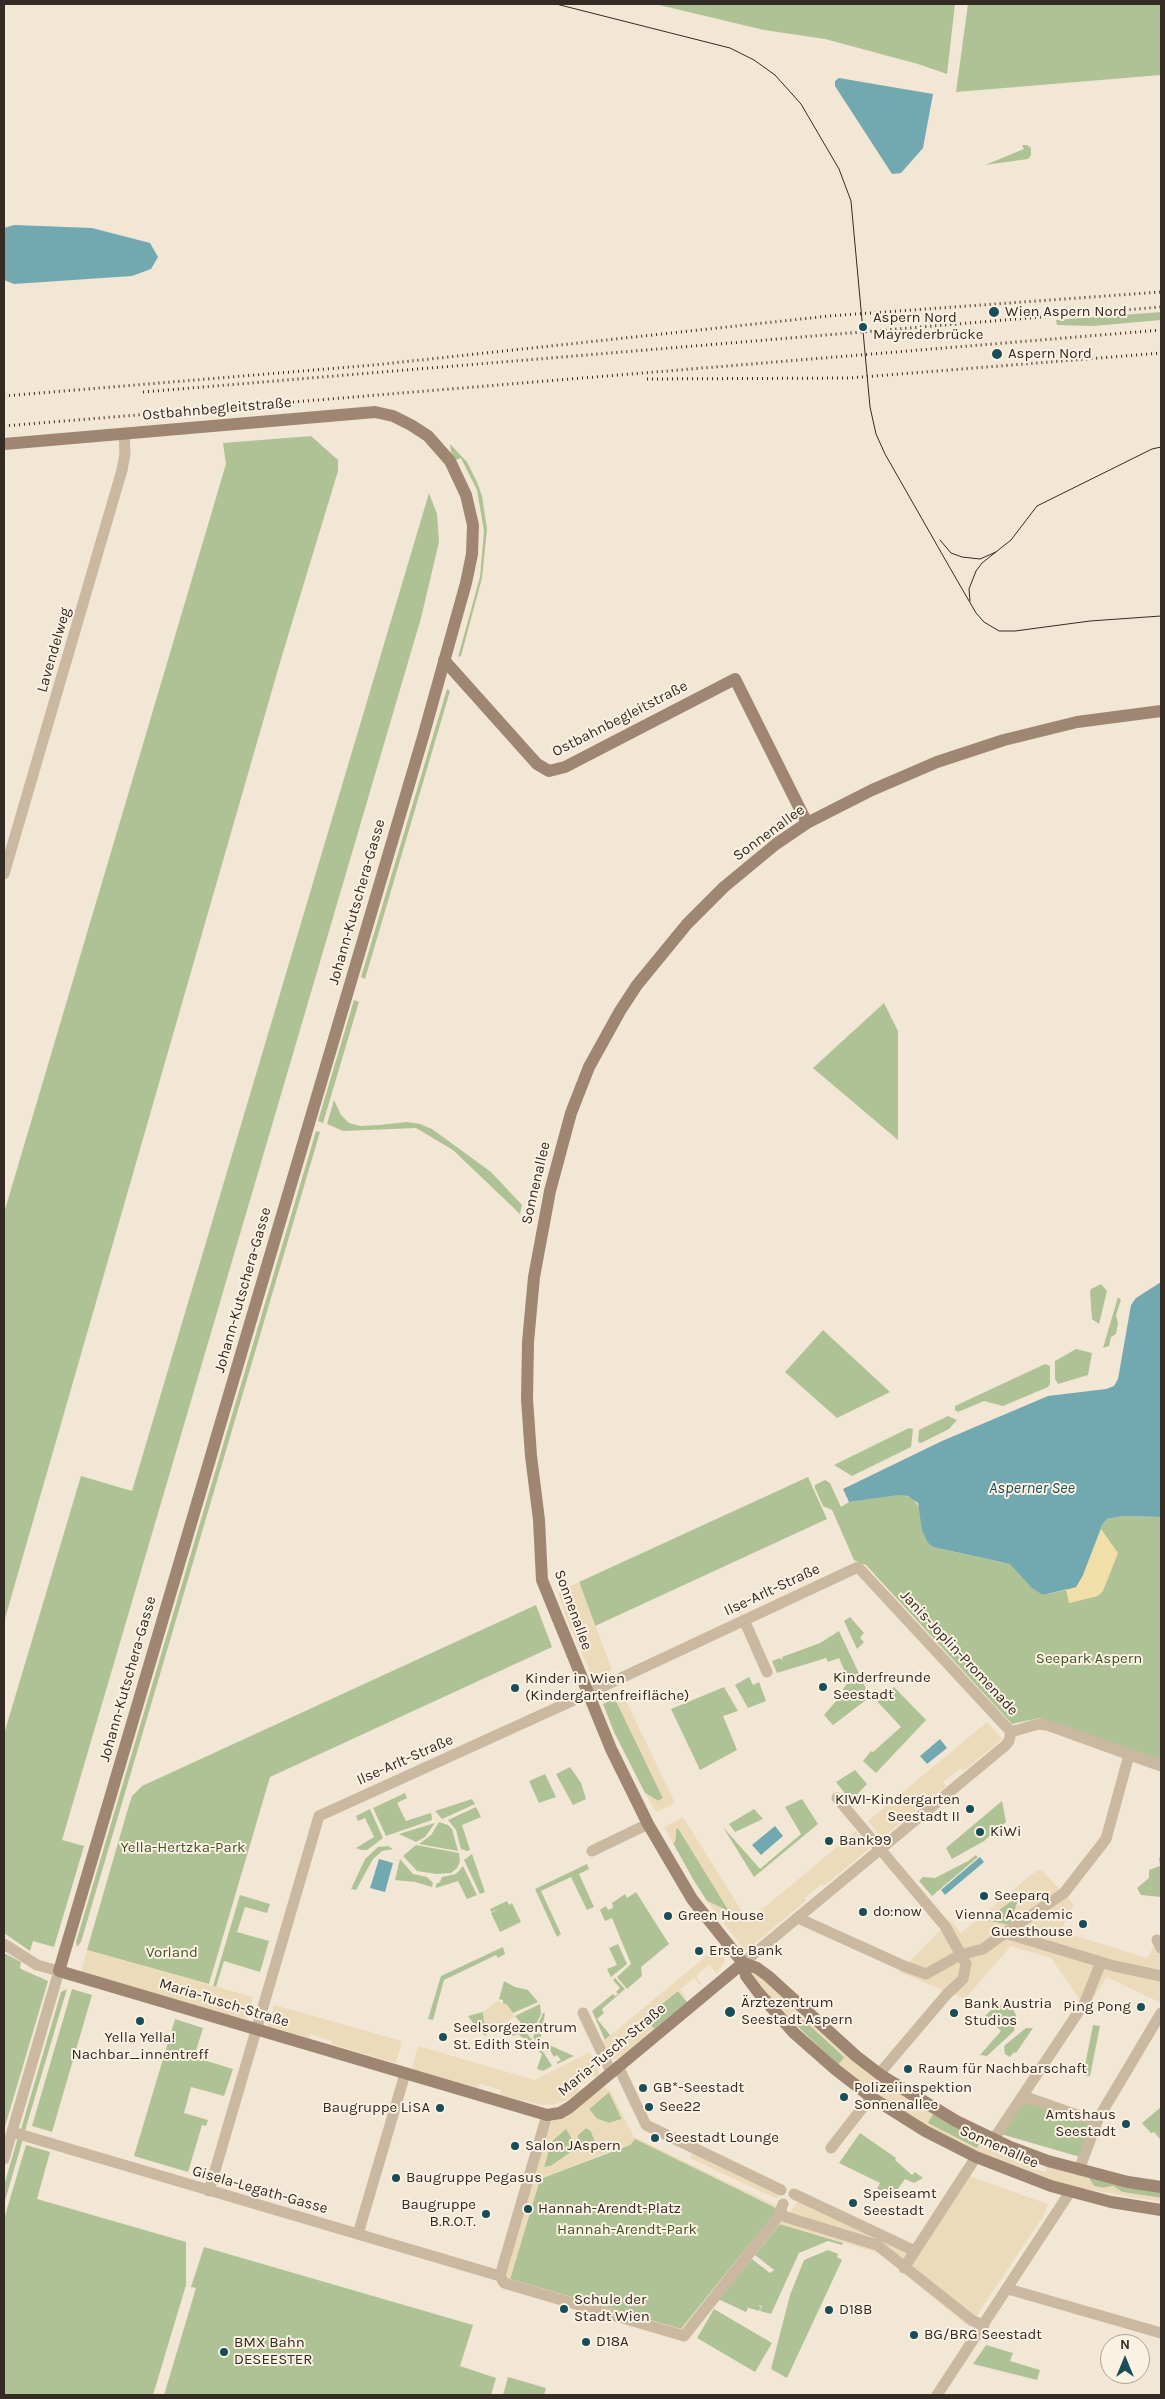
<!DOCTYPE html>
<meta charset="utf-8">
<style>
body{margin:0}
#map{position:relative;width:1165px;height:2399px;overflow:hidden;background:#f2e7d5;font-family:Karla,sans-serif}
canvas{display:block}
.frame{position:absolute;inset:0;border:5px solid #342b24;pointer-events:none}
.north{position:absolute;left:1100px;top:2334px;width:50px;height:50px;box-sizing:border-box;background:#faf1e2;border:1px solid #aba296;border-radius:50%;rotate:0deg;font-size:14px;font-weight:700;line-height:20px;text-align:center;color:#342b24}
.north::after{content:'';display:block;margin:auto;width:18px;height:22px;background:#174e58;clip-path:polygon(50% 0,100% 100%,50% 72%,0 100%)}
</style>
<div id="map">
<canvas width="1165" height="2399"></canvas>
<div class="frame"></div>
<div class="north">N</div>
</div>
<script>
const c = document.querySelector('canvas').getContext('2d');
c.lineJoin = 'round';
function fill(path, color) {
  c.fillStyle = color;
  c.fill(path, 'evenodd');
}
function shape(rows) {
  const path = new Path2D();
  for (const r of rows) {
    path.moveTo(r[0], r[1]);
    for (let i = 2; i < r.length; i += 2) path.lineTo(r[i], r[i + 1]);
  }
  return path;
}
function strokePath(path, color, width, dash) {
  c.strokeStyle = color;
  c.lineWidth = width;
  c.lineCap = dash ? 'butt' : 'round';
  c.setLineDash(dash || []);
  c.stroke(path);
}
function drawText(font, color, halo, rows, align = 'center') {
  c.font = font + ' Karla,sans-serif';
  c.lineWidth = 4;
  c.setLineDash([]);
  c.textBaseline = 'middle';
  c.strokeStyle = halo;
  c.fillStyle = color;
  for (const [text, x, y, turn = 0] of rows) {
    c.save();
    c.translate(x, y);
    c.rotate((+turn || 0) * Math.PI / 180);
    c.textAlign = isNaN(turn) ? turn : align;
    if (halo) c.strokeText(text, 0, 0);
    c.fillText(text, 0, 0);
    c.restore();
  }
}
fill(shape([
 [655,4,955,4,947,74,918,64,825,39,764,30],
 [968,4,1161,4,1161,75,956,92],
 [1022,145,1027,145,1031,148,1031,155,1028,159,985,165,1024,149],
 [1161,312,1161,320,1093,326,1057,325,1056,320],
 [311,436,338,460,338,471,281,659,4,1622,4,1213,226,464,223,443],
 [450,444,467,462,477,482,482,496,487,529,482,578,461,656,458,657,480,577,484,531,477,490,461,458,456,460,451,452],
 [429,493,437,514,439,542,421,618,62,1840,84,1846,54,1947,33,1941,30,1951,4,1933,4,1734,81,1476,132,1491],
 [447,689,450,691,365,979,361,977],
 [354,1000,359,1002,323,1123,318,1121],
 [884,1003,898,1031,898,1140,813,1068],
 [334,1100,341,1115,349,1123,360,1126,379,1125,407,1122,420,1124,432,1129,491,1172,522,1205,520,1214,453,1150,416,1128,343,1131,327,1124],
 [316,1131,320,1132,81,1942,77,1947,76,1942],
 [1101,1284,1107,1291,1099,1324,1092,1319,1090,1292,1091,1289],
 [1118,1297,1121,1300,1116,1315,1118,1323,1116,1334,1111,1337,1109,1346,1103,1348],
 [823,1330,890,1392,837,1418,785,1372],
 [1076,1349,1092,1353,1088,1375,1058,1384,1055,1379,1055,1361],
 [1045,1364,1050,1366,1050,1384,1048,1387,1003,1406,984,1401,958,1412,955,1410,955,1406],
 [948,1416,957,1420,949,1429,921,1443,918,1442,919,1430],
 [909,1428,913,1429,911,1447,852,1476,834,1465],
 [808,1477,827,1519,595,1626,579,1582],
 [825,1480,830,1483,841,1507,849,1502,881,1497,888,1491,913,1498,920,1509,928,1543,933,1547,1005,1563,1011,1556,1043,1595,1066,1590,1083,1575,1102,1525,1107,1519,1123,1516,1161,1517,1161,1762,1039,1718,1012,1724,866,1565,854,1560,832,1510,823,1506,815,1488,815,1485],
 [536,1605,552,1647,270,1777,209,1984,87,1950,127,1812,132,1796,142,1786],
 [850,1617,864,1633,860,1638,864,1642,857,1649,844,1621],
 [839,1631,870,1697,833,1725,824,1715,845,1691,843,1689,849,1681,839,1658,828,1662,826,1658,777,1673,772,1661,780,1658,783,1661,782,1657,820,1643],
 [749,1677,753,1685,759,1682,766,1701,748,1708,735,1685],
 [724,1687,738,1711,723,1716,737,1750,700,1770,671,1709],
 [894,1687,926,1720,876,1773,863,1761,871,1751,873,1752,901,1727,876,1700],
 [615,1698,663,1798,658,1801,645,1793,614,1732,603,1704],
 [570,1767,581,1783,586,1799,573,1805,556,1774],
 [855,1770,867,1784,851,1801,836,1782],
 [545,1774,556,1797,539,1803,529,1781],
 [405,1793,407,1798,397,1803,406,1821,431,1813,432,1820,386,1836,373,1808],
 [472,1799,475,1804,442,1819,435,1811],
 [802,1799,818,1824,754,1877,723,1827,760,1869,801,1834,785,1807],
 [1002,1801,1006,1822,984,1841,952,1859,946,1848],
 [476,1807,481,1817,462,1825,470,1850,467,1851,461,1849,456,1830,448,1820],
 [370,1809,383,1838,367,1850,361,1850,356,1848,374,1837,365,1818,358,1821,356,1816],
 [754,1809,763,1819,735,1832,729,1824],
 [439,1822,448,1825,452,1829,458,1851,419,1844,431,1835],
 [435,1823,425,1837,416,1842,399,1834],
 [678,1828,731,1913,728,1915,724,1909,707,1901,693,1879,673,1843,675,1842,676,1829],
 [416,1845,459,1853,460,1862,457,1868,451,1873,436,1874,417,1871,403,1856],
 [388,1846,393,1849,382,1851,373,1859,356,1890,351,1889,365,1859,378,1847],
 [472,1854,485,1892,480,1894,464,1860],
 [976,1855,978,1857,932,1896,919,1881,923,1877,935,1878,968,1861],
 [1161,1857,1161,1897,1141,1895,1137,1888,1149,1878,1149,1870,1160,1866,1159,1858],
 [400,1859,413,1874,427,1877,433,1883,432,1887,415,1882,395,1880],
 [587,1864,589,1869,579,1874,594,1907,587,1910,571,1877,541,1891,561,1934,557,1937,535,1889],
 [463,1866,477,1895,467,1899,458,1881,436,1888,436,1884,440,1882,442,1877,456,1874],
 [636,1892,669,1944,641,1967,642,1976,627,1989,617,1977,631,1964,612,1918,605,1921,600,1910,606,1906,608,1910,613,1908,612,1903,625,1894,627,1898],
 [240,1895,270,1904,267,1913,245,1907,237,1932,269,1941,260,1972,224,1961,216,1987,213,1986],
 [1014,1899,1018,1900,1010,1925,988,1921,988,1918],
 [507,1901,509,1905,512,1903,521,1922,500,1932,491,1913,499,1909,491,1912,490,1909],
 [618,1944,627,1964,611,1977,607,1969,617,1965,609,1948],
 [503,1947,505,1954,498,1958,496,1955,444,1980,433,2020,428,2019,441,1976],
 [4,1953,21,1962,20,1967,21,1969,48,1981,4,2130],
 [615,1978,625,1989,602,2009,604,2013,597,2019,610,2035,605,2040,592,2011,613,1994,615,1996,618,1994,616,1992,620,1988,613,1980],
 [504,1981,515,1987,528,1990,538,2002,513,2013,507,2005,503,2003,503,2000,499,1999],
 [67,1989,24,2134,20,2133,61,1992],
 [72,1989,92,1995,52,2132,32,2126],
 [678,1991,687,2002,654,2029,644,2018],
 [540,2004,541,2014,531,2035,515,2016],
 [1011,2005,1016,2015,1014,2031,987,2056,980,2055,1001,2031,985,2016,995,2006],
 [483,2012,484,2021,490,2023,486,2036,479,2031,468,2016],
 [543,2013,545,2013,540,2041,574,2056,557,2064,557,2062,561,2060,557,2055,554,2057,550,2050,547,2052,533,2037],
 [796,2013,845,2057,838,2065,790,2019],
 [175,2019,203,2028,194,2057,233,2069,224,2096,191,2087,184,2113,208,2120,206,2126,202,2125,188,2172,134,2156],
 [1093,2025,1100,2026,1090,2076,1083,2075],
 [521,2027,544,2053,552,2066,543,2071,537,2069,542,2054,518,2034,512,2036,511,2033],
 [1026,2028,1033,2028,1016,2053,1014,2052,1010,2057,1005,2054,1004,2046],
 [609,2092,622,2119,609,2123,597,2119,589,2109],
 [1024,2099,1093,2123,1080,2157,1001,2134],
 [1161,2107,1161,2138,1160,2139,1154,2132,1151,2133,1142,2123],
 [933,2114,982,2139,977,2149,927,2123],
 [566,2128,572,2139,571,2152,551,2166,544,2167,551,2142],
 [586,2128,591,2131,595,2141,587,2150,580,2151,577,2148,578,2135],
 [860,2133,896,2158,895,2160,912,2175,915,2172,923,2178,914,2183,905,2179,893,2196,877,2189,880,2183,839,2163],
 [18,2137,23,2139,4,2204,4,2186],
 [635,2138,778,2209,681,2329,510,2279,540,2179,630,2145],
 [26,2145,50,2152,37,2199,186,2242,186,2285,153,2395,4,2395,4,2219],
 [1088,2177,1161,2191,1161,2198,1122,2192,1113,2186,1103,2188,1094,2186],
 [780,2224,843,2243,842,2245,828,2241,799,2253,771,2314,760,2311,762,2306,758,2305,761,2307,759,2311,746,2307,748,2308,746,2312,718,2299,752,2259,770,2273,774,2270,755,2255],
 [204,2247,473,2325,460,2366,496,2378,491,2395,164,2395,196,2288,191,2287],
 [828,2250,838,2254,837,2257,842,2260,787,2378,771,2369,790,2295,804,2260],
 [714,2309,772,2343,755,2372,697,2338],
 [986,2345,1013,2353,1010,2361,1040,2370,1037,2380,973,2364],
 [508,2377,546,2388,544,2395,503,2395]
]), '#afc295');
fill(shape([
 [1101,1529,1118,1553,1103,1591,1098,1596,1069,1603,1066,1590,1076,1587,1083,1575]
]), '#f2dfa8');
fill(shape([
 [579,1582,612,1670,593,1679,566,1617,558,1592],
 [622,1692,675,1803,656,1812,645,1793,658,1801,663,1798,615,1699,603,1704,602,1700],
 [987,1722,1002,1739,964,1771,961,1768,943,1782,946,1786,882,1838,868,1821],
 [683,1817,748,1921,856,1831,870,1848,824,1886,822,1884,805,1898,806,1901,745,1951,707,1901,724,1909,728,1914,730,1913,678,1828,676,1829,675,1842,673,1843,664,1827],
 [1037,1870,1042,1870,1074,1905,1060,1931,1147,1958,1161,1934,1161,2003,1107,1977,1090,2003,1080,2000,1051,1958,1011,1946,965,1999,899,1972,950,1920,961,1933],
 [1014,1899,1018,1900,1010,1925,988,1921,988,1918],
 [717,1947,725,1960,717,1974,709,1965,696,1976,702,1984,700,1985,694,1978,680,1989,686,1997,684,1999,678,1991,644,2018,654,2029,618,2059,608,2058,601,2043],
 [87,1950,253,1997,247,2021,81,1972],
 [749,1971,754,1971,933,2114,928,2123,977,2148,982,2139,1017,2155,1015,2161,1045,2172,1047,2165,1088,2177,1094,2186,1103,2188,1113,2186,1122,2192,1161,2198,1161,2202,1067,2186,972,2150,929,2127,870,2091,797,2030],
 [796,2013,844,2057,839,2065,790,2020],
 [497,2001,507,2005,515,2016,501,2026,496,2025,496,2028,484,2022,483,2012],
 [274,2005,402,2041,396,2063,331,2044,332,2041,310,2034,309,2038,268,2026],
 [418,2046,535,2080,590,2052,600,2075,595,2078,592,2075,578,2087,580,2091,567,2100,556,2104,542,2105,500,2095,501,2090,480,2084,478,2088,412,2069],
 [603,2087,610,2090,634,2137,781,2208,681,2331,504,2278,549,2125,553,2120],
 [609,2092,622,2119,609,2123,597,2119,589,2109],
 [586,2128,590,2129,595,2141,587,2150,580,2151,577,2148,578,2135],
 [566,2129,571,2137,571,2152,551,2166,544,2167,551,2142],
 [635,2139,778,2209,681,2329,510,2279,540,2179,621,2147,630,2145],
 [693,2151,780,2192,777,2199,690,2158],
 [966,2175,1048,2204,1044,2215,969,2327,879,2253,780,2224,803,2195,913,2247]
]), '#ecdbbb');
fill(shape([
 [839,78,933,94,923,148,901,173,892,174,835,86,835,81],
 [14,225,92,228,150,243,158,257,151,269,132,276,14,284,4,280,4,228],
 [1161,1282,1161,1517,1123,1516,1107,1519,1102,1525,1083,1575,1076,1587,1043,1595,1032,1588,1010,1564,933,1547,928,1543,922,1530,918,1503,908,1496,898,1495,849,1502,843,1489,942,1441,1048,1396,1106,1389,1114,1386,1118,1379,1131,1305,1136,1298],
 [940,1739,947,1748,927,1764,920,1756],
 [775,1826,783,1836,761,1855,752,1845],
 [980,1857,984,1862,945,1895,941,1890],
 [379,1859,393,1863,385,1892,370,1888]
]), '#72a9b1');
strokePath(shape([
 [4,874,122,470,125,454,124,434],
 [744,1620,767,1672],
 [1011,1732,1038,1724,1047,1725,1161,1766],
 [837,1798,945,1926,966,1964,963,1979,947,1994,879,2074],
 [592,1851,648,1824],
 [798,1918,904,1966,926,1974,960,1955,983,1949,1005,1933,1114,1966,1161,1976],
 [1005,1933,1064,1893,1106,1839,1129,1755],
 [1157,1940,1161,1948],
 [4,1944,37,1965,59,1971,4,2159],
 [743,1963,1006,1745,1009,1741,1011,1732],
 [583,2013,611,2072],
 [618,2066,646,2125,781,2190],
 [1023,2096,1097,2122],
 [547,2115,500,2276,504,2283,684,2336,778,2217,783,2204],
 [12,2132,500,2276],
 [993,2140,1085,2002,1101,1962],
 [831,2148,871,2097],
 [1079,2170,1098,2119,1161,2013],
 [209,2191,319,1816,574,1700,858,1567,1011,1732],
 [794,2194,915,2251],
 [781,2213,786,2217,877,2245,973,2321,984,2325],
 [358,2234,405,2074],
 [904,2268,976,2157],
 [1008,2289,1161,2333],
 [937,2395,1070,2192]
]), '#cbb8a1', 11);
strokePath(shape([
 [4,444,375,412,393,416,411,425,428,436,450,461,466,495,473,525,472,554,466,583,423,737,59,1971,547,2115,560,2113,570,2107,743,1963],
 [444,660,537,764,549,771,565,767,735,679,807,823],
 [1161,711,1077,722,1004,740,937,762,872,790,807,823,776,844,724,887,687,924,637,985,620,1011,589,1067,571,1113,550,1191,534,1277,528,1342,527,1399,531,1456,539,1520,542,1580,611,1749,648,1824,692,1899,743,1963,746,1976,758,1992,794,2033,835,2069,871,2097,925,2131,976,2157,1051,2186,1111,2202,1161,2210],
 [743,1963,757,1968,768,1976,856,2056,882,2076,956,2121,1008,2146,1048,2161,1128,2182,1161,2187]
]), '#9e8672', 12);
strokePath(shape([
 [556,4,730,48,754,60,775,75,801,104,839,169,851,201,870,407,876,434,885,454,950,568,976,613,984,622,999,631,1015,631,1090,621,1161,616],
 [940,540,951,553,962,557,980,559,996,552],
 [970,601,969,589,976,571,982,563,1011,540,1037,506,1152,449,1161,447]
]), '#342b24', 1);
strokePath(shape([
 [647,379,850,378,1161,353],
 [143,392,1161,307],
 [4,396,374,365,829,316,1161,292],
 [4,426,1161,330]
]), '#342b24', 3, [1, 4]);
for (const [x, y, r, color] of [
 [994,312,6,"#174e58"],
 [863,327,5,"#174e58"],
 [997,354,6,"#174e58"],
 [823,1687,5,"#174e58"],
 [515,1688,5,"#174e58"],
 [970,1809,5,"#174e58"],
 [980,1832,5,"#174e58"],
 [829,1841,5,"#174e58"],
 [984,1896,5,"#174e58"],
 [863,1912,5,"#174e58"],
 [668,1916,5,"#174e58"],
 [1083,1924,5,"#174e58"],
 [699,1951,5,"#174e58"],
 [1141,2007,5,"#174e58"],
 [730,2012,6,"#174e58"],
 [954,2013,5,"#174e58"],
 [140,2021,5,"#174e58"],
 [443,2037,5,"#174e58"],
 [908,2069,5,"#174e58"],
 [643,2088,5,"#174e58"],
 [844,2097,5,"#174e58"],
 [649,2107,5,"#174e58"],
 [440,2108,5,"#174e58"],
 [1126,2124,5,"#174e58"],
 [655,2138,5,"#174e58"],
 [515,2146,5,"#174e58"],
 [396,2178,5,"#174e58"],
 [853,2203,5,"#174e58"],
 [528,2209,5,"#174e58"],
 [486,2214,5,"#174e58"],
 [564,2309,5,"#174e58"],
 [829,2310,5,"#174e58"],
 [914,2335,5,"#174e58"],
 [586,2342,5,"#174e58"],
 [224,2352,5,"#174e58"]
]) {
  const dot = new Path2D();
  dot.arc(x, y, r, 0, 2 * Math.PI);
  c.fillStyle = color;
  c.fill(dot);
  strokePath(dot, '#faf1e2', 2);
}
drawText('15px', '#342b24', '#faf1e2', [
 ["Wien Aspern Nord",1005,312],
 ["Aspern Nord",873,318],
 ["Mayrederbrücke",873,335],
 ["Aspern Nord",1008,354],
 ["Kinderfreunde",833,1678],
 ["Seestadt",833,1695],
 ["Kinder in Wien",525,1679],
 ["(Kindergartenfreifläche)",525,1696],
 ["KIWI-Kindergarten",960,1800,"right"],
 ["Seestadt II",960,1817,"right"],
 ["KiWi",990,1832],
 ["Bank99",839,1841],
 ["Seeparq",994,1896],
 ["do:now",873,1912],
 ["Vienna Academic",1073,1915,"right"],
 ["Guesthouse",1073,1932,"right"],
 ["Green House",678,1916],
 ["Erste Bank",709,1951],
 ["Ärztezentrum",741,2003],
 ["Seestadt Aspern",741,2020],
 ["Bank Austria",964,2004],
 ["Studios",964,2021],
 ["Ping Pong",1131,2007,"right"],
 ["Seelsorgezentrum",453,2028],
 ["St. Edith Stein",453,2045],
 ["Yella Yella!",140,2038,"center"],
 ["Nachbar_innentreff",140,2055,"center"],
 ["Raum für Nachbarschaft",918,2069],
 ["GB*-Seestadt",653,2088],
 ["Polizeiinspektion",854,2088],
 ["Sonnenallee",854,2105],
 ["See22",659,2107],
 ["Baugruppe LiSA",430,2108,"right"],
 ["Amtshaus",1116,2115,"right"],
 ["Seestadt",1116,2132,"right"],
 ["Seestadt Lounge",665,2138],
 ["Salon JAspern",525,2146],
 ["Baugruppe Pegasus",406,2178],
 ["Speiseamt",863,2194],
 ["Seestadt",863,2211],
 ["Baugruppe",476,2205,"right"],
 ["B.R.O.T.",476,2222,"right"],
 ["Hannah-Arendt-Platz",538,2209],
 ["Schule der",574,2300],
 ["Stadt Wien",574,2317],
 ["D18B",839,2310],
 ["BG/BRG Seestadt",924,2335],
 ["D18A",596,2342],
 ["BMX Bahn",234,2343],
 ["DESEESTER",234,2360]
], 'left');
drawText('15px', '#342b24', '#faf1e2', [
 ["Ostbahnbegleitstraße",217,409,-5],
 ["Lavendelweg",54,650,-74],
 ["Ostbahnbegleitstraße",620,719,-27],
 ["Sonnenallee",769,833,-36],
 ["Johann-Kutschera-Gasse",357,902,-74],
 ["Sonnenallee",536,1183,-77],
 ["Johann-Kutschera-Gasse",243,1290,-74],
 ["Ilse-Arlt-Straße",772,1590,-25],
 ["Sonnenallee",573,1610,70],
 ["Janis-Joplin-Promenade",959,1653,47],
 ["Johann-Kutschera-Gasse",128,1679,-74],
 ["Ilse-Arlt-Straße",405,1760,-24],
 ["Maria-Tusch-Straße",224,2003,17],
 ["Maria-Tusch-Straße",612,2050,-40],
 ["Sonnenallee",999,2147,24],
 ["Gisela-Legath-Gasse",260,2190,16]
]);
drawText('15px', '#3f5426', '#faf1e2', [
 ["Seepark Aspern",1089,1659],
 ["Yella-Hertzka-Park",183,1848],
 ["Vorland",172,1953],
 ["Hannah-Arendt-Park",627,2230]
]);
drawText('italic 16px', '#174e58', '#faf1e2', [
 ["Asperner See",1032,1488]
]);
</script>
